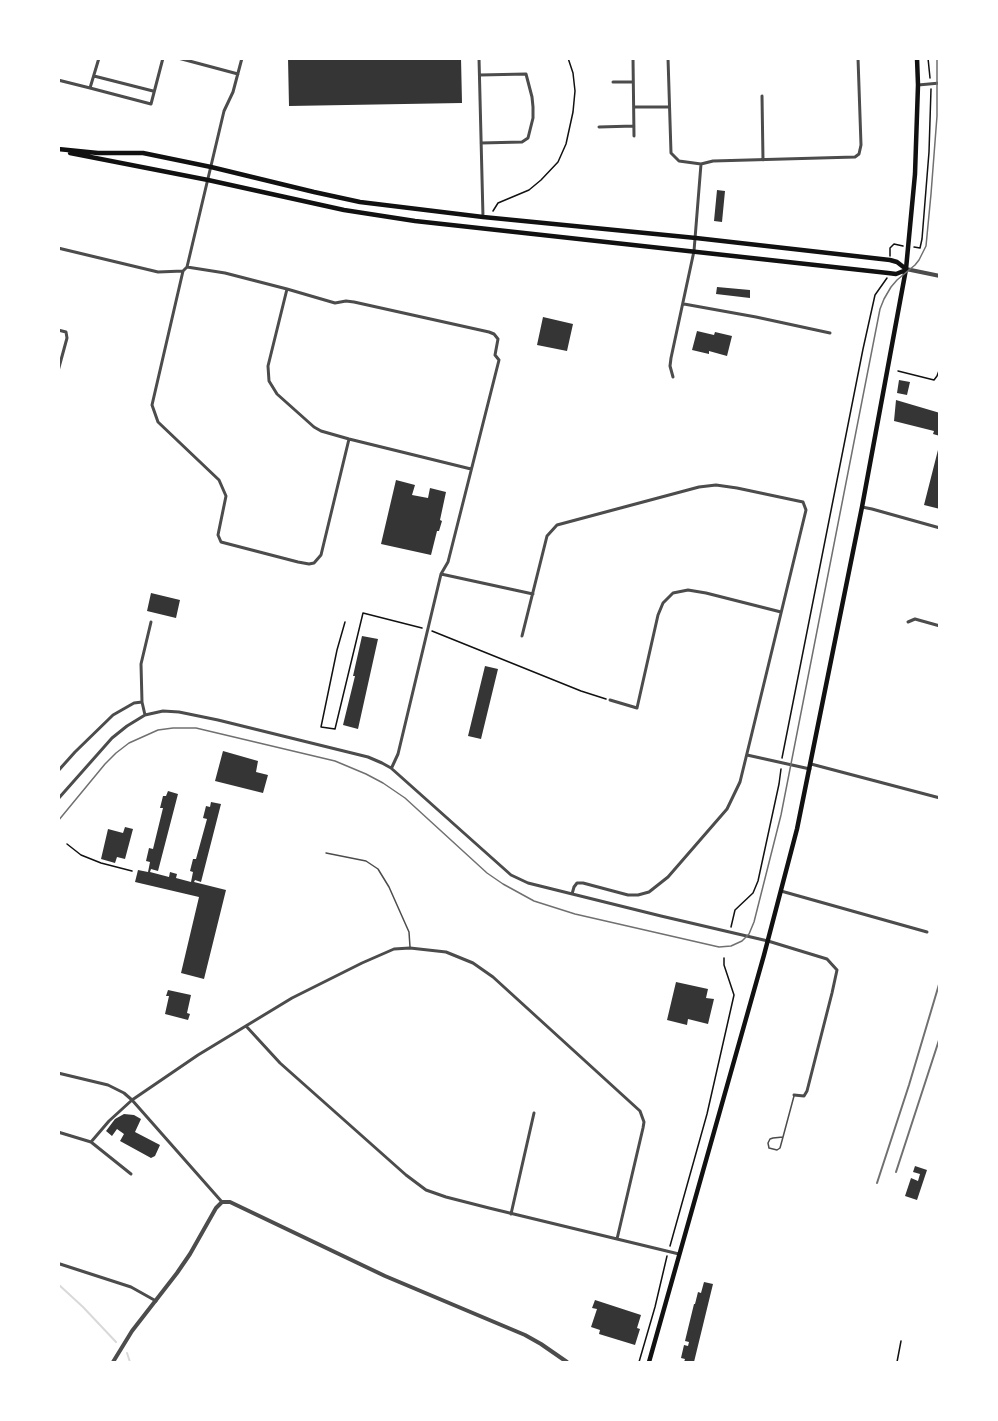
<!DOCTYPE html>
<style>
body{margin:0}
#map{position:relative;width:998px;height:1421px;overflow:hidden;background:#fff;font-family:"PT Serif",serif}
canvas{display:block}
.frame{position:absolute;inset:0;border:60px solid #fff;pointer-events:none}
</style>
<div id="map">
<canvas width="998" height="1421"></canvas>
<div class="frame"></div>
</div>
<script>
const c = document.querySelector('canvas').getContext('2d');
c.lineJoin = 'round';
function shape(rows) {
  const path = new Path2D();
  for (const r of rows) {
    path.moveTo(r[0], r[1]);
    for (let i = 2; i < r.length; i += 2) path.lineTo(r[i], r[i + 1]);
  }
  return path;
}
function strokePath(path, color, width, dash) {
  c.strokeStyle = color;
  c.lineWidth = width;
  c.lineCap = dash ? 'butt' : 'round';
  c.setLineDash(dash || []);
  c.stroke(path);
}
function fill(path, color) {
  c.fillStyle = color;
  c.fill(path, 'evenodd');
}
strokePath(shape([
 [58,1284,83,1307,116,1342],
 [127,1353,130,1362]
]), '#d9d9d9', 2);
fill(shape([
 [288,58,461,58,462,103,289,106],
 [717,190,725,191,722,222,714,221],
 [717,287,750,290,750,298,716,294],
 [543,317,573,324,567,351,537,345],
 [697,331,714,335,715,332,732,336,727,356,709,351,709,354,692,350],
 [899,380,910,382,907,395,897,393],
 [896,400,940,413,940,436,933,434,934,431,894,421],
 [939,446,940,446,940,509,924,505],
 [396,480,415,485,412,495,428,498,430,488,446,492,440,520,442,521,439,531,437,531,431,555,381,544],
 [151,593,180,600,176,618,147,611],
 [362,636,378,639,358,729,343,725,355,676,353,676],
 [485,666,498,669,481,739,468,736],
 [223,751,258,761,256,772,268,775,263,793,215,781],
 [168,791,178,794,158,871,151,869,150,872,169,877,170,872,177,874,176,878,191,882,193,872,190,871,193,859,196,859,207,819,203,818,206,806,210,807,211,802,221,804,201,882,195,880,194,882,226,890,204,979,181,973,199,897,135,882,138,870,148,872,150,862,146,861,149,848,153,849,163,808,160,808,163,796,166,796],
 [125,827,133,829,125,859,117,857,115,863,101,859,108,829,123,833],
 [676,982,708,989,706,998,714,999,708,1024,688,1019,687,1025,667,1020],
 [168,990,191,995,187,1013,190,1014,188,1020,165,1014,169,996,166,996],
 [124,1114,134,1115,141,1119,135,1132,160,1145,155,1156,151,1158,120,1141,124,1134,117,1129,112,1136,106,1131,115,1119],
 [915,1166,927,1170,917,1200,905,1196,911,1178,918,1181,920,1174,913,1172],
 [704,1282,713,1284,694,1362,684,1362,685,1359,681,1358,684,1345,688,1346,689,1342,685,1341,694,1304,695,1304,698,1292,701,1293],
 [595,1300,641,1315,637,1328,640,1329,635,1345,599,1334,600,1330,591,1327,597,1309,592,1308]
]), '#353535');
strokePath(shape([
 [928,58,930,78],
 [493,211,498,203,529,190,541,180,558,162,566,144,573,112,575,91,573,73,568,58],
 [914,247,920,248,922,239,929,152,931,89],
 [890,256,890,248,894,244,903,246],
 [898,371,934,380,937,376,940,368],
 [345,622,337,650,321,727,335,729,363,613,422,628],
 [432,631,581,691,606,699],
 [782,758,863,349,875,295,887,278],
 [67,844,81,855,101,863,132,871],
 [731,927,735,910,753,893,758,881,779,784,781,769],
 [670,1246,707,1114,734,995,724,965,724,958],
 [639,1362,655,1307,667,1256],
 [897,1362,901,1341]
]), '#111', 1.5);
strokePath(shape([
 [326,853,366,861,378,869,389,887,409,932,410,947],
 [783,1137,773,1138,770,1139,768,1143,769,1148,777,1150,780,1148,783,1137,794,1096]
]), '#4c4c4c', 1.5);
strokePath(shape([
 [99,58,90,88,151,104,163,58],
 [178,58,238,74],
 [242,58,233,92,224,111,187,267,183,271,152,405,158,422,219,480,226,496,219,530,218,535,221,542,298,562,309,564,314,563,321,555,349,439],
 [479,58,483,217],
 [633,58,634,136],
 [668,58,671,153,679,161,701,164,713,161,855,157,859,154,861,145,858,58],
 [480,75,526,74,532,97,533,107,533,118,528,138,522,142,481,143],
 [94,76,153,91],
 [58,80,90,88],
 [613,82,633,82],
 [918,85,940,83],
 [762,96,763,160],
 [634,107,669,107],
 [599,127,634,126],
 [58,248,158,272,183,271],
 [187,267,225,273,287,289,268,366,269,381,277,394,314,427,321,431,349,439,471,469],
 [287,289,335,303,346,301,354,302,489,332,494,334,498,339,495,355,499,360,448,562,441,574,398,754,392,767],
 [684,304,756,317,830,333],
 [58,330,66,332,67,338,58,371],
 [673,377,670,366,671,358,694,251,701,164],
 [862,507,872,509,940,528],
 [441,574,533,594],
 [908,622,915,619,940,626],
 [522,636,547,536,557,525,699,487,716,485,737,488,803,502,806,510,751,737,740,782,727,809,668,877,649,892,638,895,628,895,583,883,577,883,574,887,572,894],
 [610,700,637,708,658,615,663,603,673,593,688,590,706,593,781,612],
 [145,715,142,702,141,664,151,622],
 [747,755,810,769],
 [811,764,940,798],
 [58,771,75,752,113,715,134,703,142,702],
 [58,799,112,738,127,726,145,715,163,711,179,712,218,720,368,757,382,763,391,768,511,875,528,883,661,916,768,941,827,959,837,970,832,993,807,1091,804,1096,794,1095],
 [781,891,927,932],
 [246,1026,280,1063,406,1175,426,1190,446,1197,489,1208,679,1254],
 [58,1073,108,1085,124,1093,132,1100,222,1202],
 [58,1132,91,1142,109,1121,132,1100,198,1055,292,998,362,963,394,949,410,948,446,952,473,963,493,977,640,1111,644,1122,643,1128,617,1239],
 [91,1142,131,1174],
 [511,1214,534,1113],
 [60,1264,131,1287,156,1301]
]), '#4c4c4c', 3);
strokePath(shape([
 [906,269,940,276],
 [113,1362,132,1331,177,1273,190,1254,216,1208,222,1202,230,1202,385,1276,525,1335,541,1344,567,1362]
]), '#4c4c4c', 4);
strokePath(shape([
 [906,269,915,174,918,85,917,58]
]), '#111', 4.5);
strokePath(shape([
 [58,149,98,153,143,153,211,167,314,192,360,202,483,217,696,238,890,260,897,262,906,269],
 [70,153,208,180,344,210,415,221,888,273,896,274,906,270],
 [649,1362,764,955,797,829,862,507,906,269]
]), '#111', 4.5);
strokePath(shape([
 [58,821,105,764,116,753,129,743,158,730,173,728,196,728,335,761,366,774,383,783,405,798,487,873,503,884,534,901,575,914,719,947,731,946,742,941,749,934,754,922,781,815,880,309,884,299,891,287,897,280,915,265,919,260,926,246,931,194,937,116,937,58]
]), '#707070', 1.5);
strokePath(shape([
 [896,1172,940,1037],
 [877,1183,909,1085,940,981]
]), '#707070', 2);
</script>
